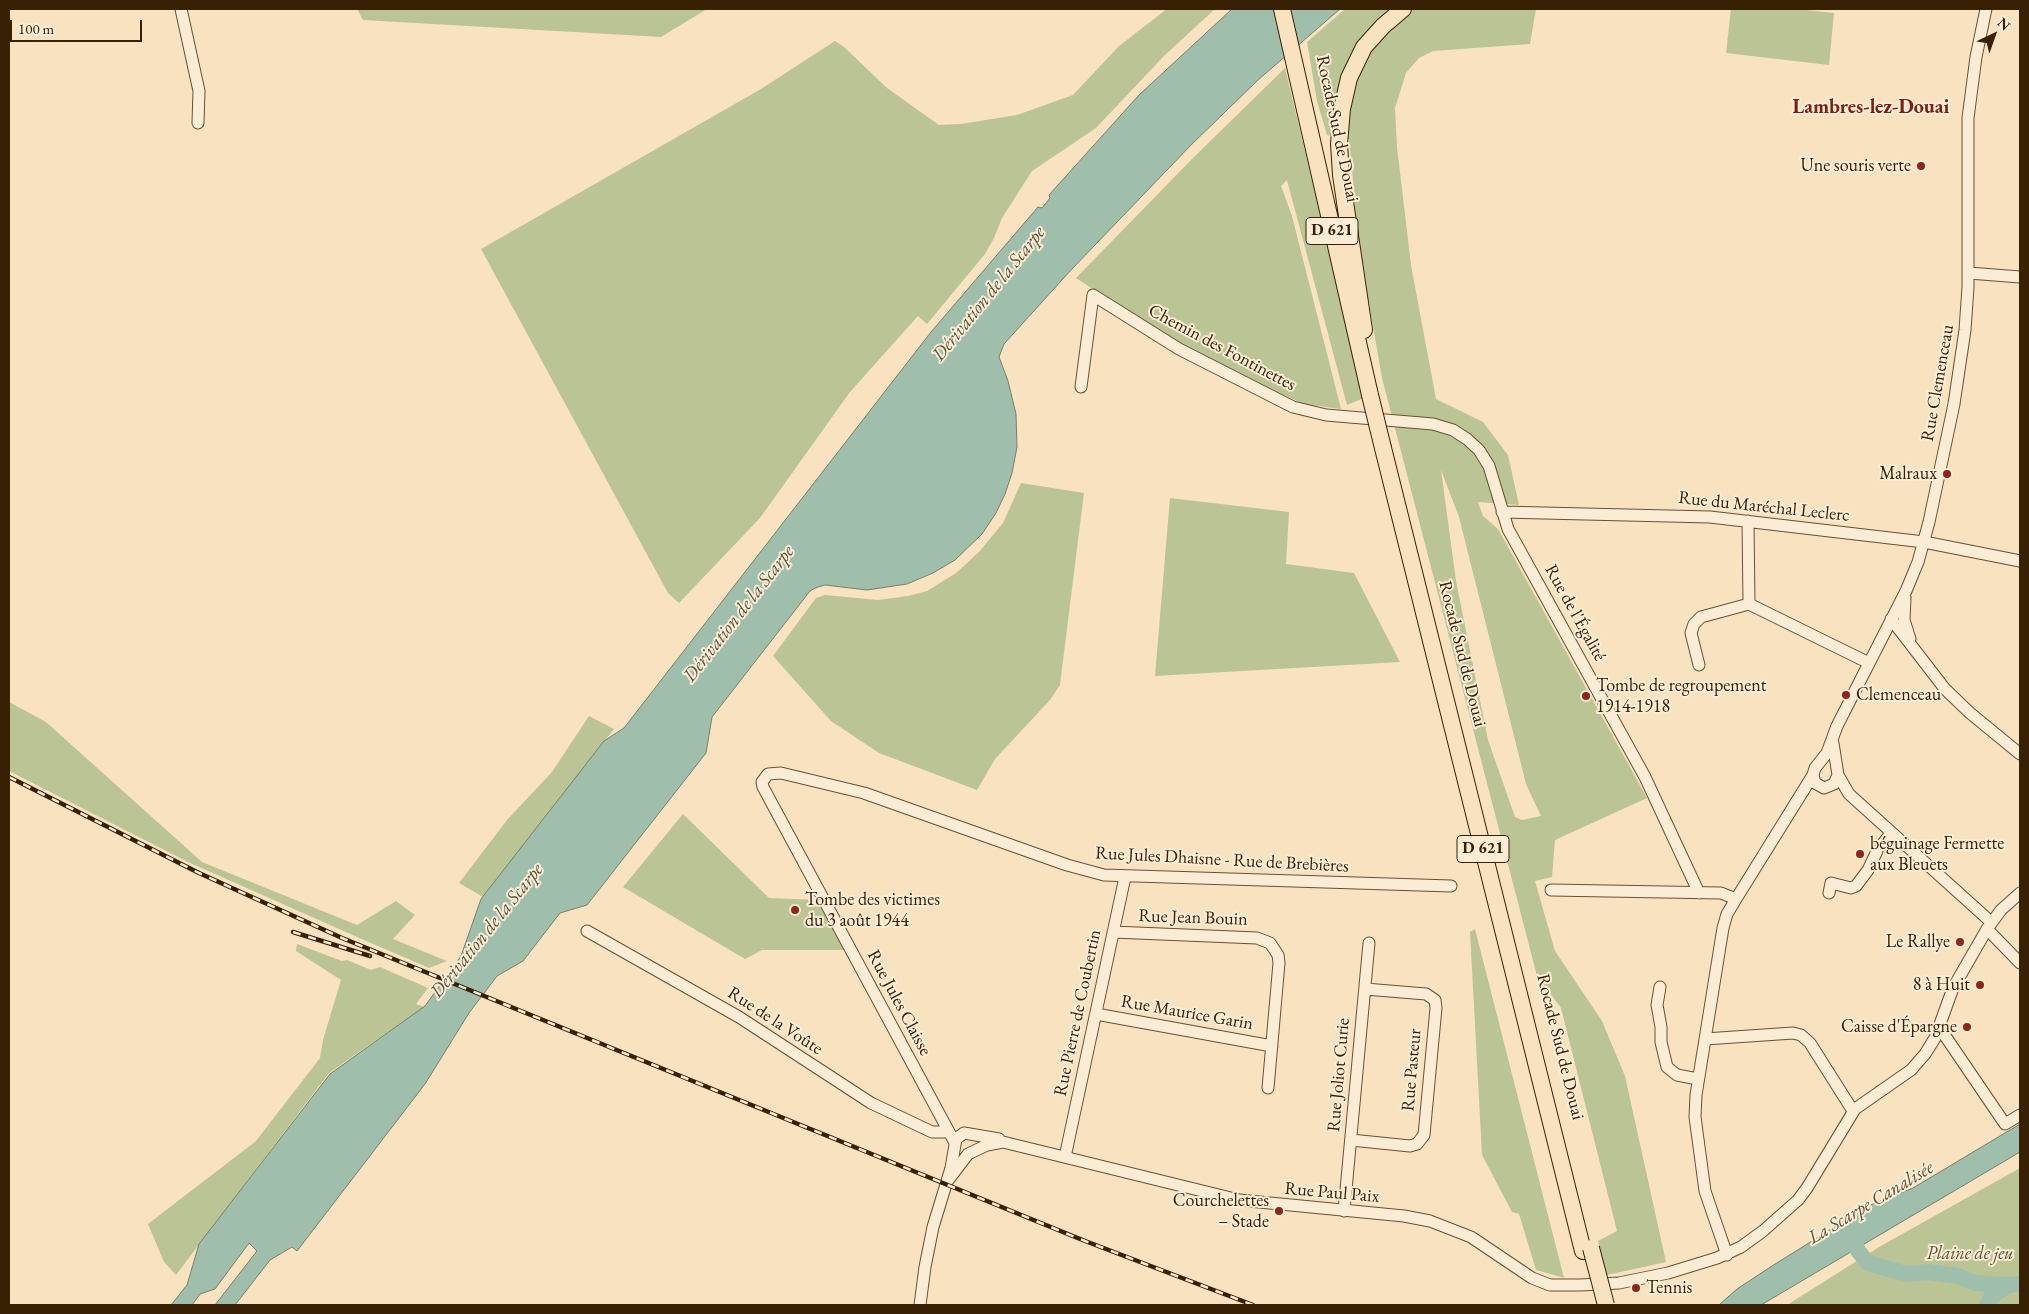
<!DOCTYPE html>
<meta charset="utf-8">
<style>
body{margin:0}
#map{position:relative;width:2029px;height:1314px;overflow:hidden;background:#f9e2c0;font-family:"EB Garamond",serif}
canvas{display:block}
.frame{position:absolute;inset:0;border:10px solid #382005;pointer-events:none}
.north{position:absolute;left:1969px;top:10px;width:50px;height:50px;-webkit-text-stroke:4px #fbecd6;paint-order:stroke;rotate:42deg;font-size:14px;font-weight:700;line-height:20px;text-align:center;color:#382005}
.north::after{content:'';display:block;margin:auto;width:18px;height:22px;background:#382005;clip-path:polygon(50% 0,100% 100%,50% 72%,0 100%)}
.scale{position:absolute;left:10px;top:20px;width:132px;height:22px;box-sizing:border-box;border:2px solid #382005;border-top:0;padding-left:6px;font-size:15px;line-height:18px;white-space:nowrap;color:#382005;-webkit-text-stroke:4px #fbecd6;paint-order:stroke}
</style>
<div id="map">
<canvas width="2029" height="1314"></canvas>
<div class="frame"></div>
<div class="north">N</div>
<div class="scale">100 m</div>
</div>
<script>
const c = document.querySelector('canvas').getContext('2d');
c.lineJoin = 'round';
function fill(path, color) {
  c.fillStyle = color;
  c.fill(path, 'evenodd');
}
function shape(rows) {
  const path = new Path2D();
  for (const r of rows) {
    path.moveTo(r[0], r[1]);
    for (let i = 2; i < r.length; i += 2) path.lineTo(r[i], r[i + 1]);
  }
  return path;
}
function strokePath(path, color, width, dash) {
  c.strokeStyle = color;
  c.lineWidth = width;
  c.lineCap = dash ? 'butt' : 'round';
  c.setLineDash(dash || []);
  c.stroke(path);
}
function drawText(font, color, halo, rows, align = 'center') {
  c.font = font + ' "EB Garamond",serif';
  c.lineWidth = 4;
  c.setLineDash([]);
  c.textBaseline = 'middle';
  c.strokeStyle = halo;
  c.fillStyle = color;
  for (const [text, x, y, turn = 0] of rows) {
    c.save();
    c.translate(x, y);
    c.rotate((+turn || 0) * Math.PI / 180);
    c.textAlign = isNaN(turn) ? turn : align;
    if (halo) c.strokeText(text, 0, 0);
    c.fillText(text, 0, 0);
    c.restore();
  }
}
fill(shape([
 [357,9,707,9,661,37,363,20],
 [1167,9,1215,9,1164,56,1096,128,1032,171,1002,218,994,238,985,254,927,324,918,316,850,392,760,518,679,603,668,593,481,249,761,89,835,41,844,47,887,88,939,125,961,124,1017,115,1073,95,1119,46],
 [1345,9,1536,9,1530,44,1433,51,1419,58,1406,73,1395,108,1397,147,1411,265,1436,399,1483,422,1508,455,1519,505,1478,502,1483,516,1498,529,1647,798,1555,840,1552,877,1535,881,1555,951,1602,1021,1625,1076,1666,1262,1607,1275,1598,1241,1617,1231,1561,1008,1537,976,1382,378,1354,218,1353,180,1349,139,1327,135,1317,101,1307,42],
 [1441,470,1459,517,1526,784,1541,816,1522,820,1515,817,1488,740,1456,581],
 [1731,9,1797,9,1834,13,1829,65,1726,53],
 [1285,68,1364,398,1347,405,1287,180,1281,186,1292,216,1341,409,1304,404,1205,360,1156,331,1076,278,1192,159],
 [1021,483,1084,493,1060,685,1050,700,995,759,977,790,879,753,831,721,773,656,816,598,825,595,878,600,908,596,927,591,956,573,979,552,1003,523],
 [1170,498,1289,512,1286,564,1354,573,1400,662,1155,676],
 [9,702,46,722,202,862,357,925,396,901,415,915,393,939,447,961,429,968,357,937,188,862,9,771],
 [589,716,614,729,483,897,459,883,507,820,552,772],
 [683,814,769,898,818,900,845,950,762,950,745,959,623,887],
 [1475,929,1564,1278,1536,1270,1519,1214,1512,1212,1482,1155,1470,932],
 [297,944,342,961,347,960,371,970,380,967,428,988,416,1004,424,1007,329,1073,176,1275,164,1262,148,1224,256,1141,320,1058,323,1040,341,980,296,951],
 [2020,1168,2020,1305,1787,1305,1879,1247]
]), '#bbc495');
const water = shape([
 [1232,9,1340,9,1258,80,1191,145,1071,270,1004,344,999,357,1008,381,1016,414,1017,447,1012,473,1005,494,996,513,982,534,955,560,933,573,907,584,867,590,825,585,815,588,810,591,712,717,706,753,587,905,560,913,523,961,497,976,469,1013,425,1084,297,1251,292,1247,270,1260,235,1305,215,1305,257,1251,249,1243,215,1289,200,1294,192,1305,171,1305,187,1285,199,1244,330,1074,425,1006,461,956,481,899,604,741,624,728,931,332,1038,207,1042,208,1050,198,1049,195,1139,95,1232,9],
 [2020,1124,2020,1152,1761,1305,1719,1305,1737,1289,1772,1266,1868,1206,1913,1188,2020,1124]
]);
fill(water, '#9fbfac');
strokePath(water, '#767f69', 1);
strokePath(shape([
 [1848,1234,1859,1252,1868,1263,1906,1274,1929,1272,1958,1276,1974,1283,2008,1285,2020,1284],
 [1987,1305,1992,1296,2008,1285]
]), '#9fbfac', 16);
const minor = shape([
 [181,9,199,91,198,123],
 [1969,273,2020,277],
 [1081,387,1093,295,1179,349,1293,407,1326,415,1433,424,1453,430,1467,439,1479,450,1489,466,1508,529,1645,777,1699,893],
 [1502,512,1710,517,1924,542,2020,561],
 [1748,521,1749,604],
 [1905,598,1904,620,1910,639],
 [1891,619,1945,689,1970,713,2020,754],
 [1699,665,1691,633,1694,624,1701,617,1749,604,1869,663],
 [1833,743,1838,775,1849,794,1991,922],
 [1838,775,1834,784,1824,788,1815,783,1813,775,1815,768,1827,753,1837,726,1906,591,1918,562,1929,522,1954,404,1965,330,1968,287,1968,118,1976,57,1986,9],
 [1882,845,1891,833],
 [1551,890,1721,893,1736,899],
 [1829,893,1831,883,1851,888,1856,886,1868,870,1877,851],
 [1987,929,2020,963],
 [587,931,739,1017,871,1103,932,1132,947,1132],
 [1113,932,1257,938,1270,943,1278,955,1279,963,1268,1088],
 [1660,987,1657,1005,1661,1027,1661,1042,1667,1067,1677,1075,1698,1079],
 [1096,1014,1272,1046],
 [1939,1027,2005,1124,2020,1115],
 [1705,1039,1793,1033,1801,1035,1810,1043,1853,1111],
 [1351,1140,1410,1146,1417,1144,1424,1135,1436,1008,1435,1000,1426,994,1365,989],
 [955,1143,763,787,762,782,768,774,781,773,864,793,1067,865,1104,875,1451,886],
 [1065,1157,1125,877],
 [946,1183,968,1154,987,1145,1003,1142,1239,1200,1404,1216,1430,1221,1471,1237,1532,1278,1550,1285,1580,1285,1619,1283,1668,1273,1717,1258,1741,1247,1763,1231,1798,1200,1807,1188,1855,1109,1911,1070,1925,1054,1935,1038,1953,988,1987,929,2001,910,2020,893],
 [1344,1211,1369,943],
 [1727,1255,1705,1191,1695,1117,1696,1095,1723,928,1727,914,1736,899,1813,775],
 [920,1305,925,1267,933,1227,951,1168,956,1139,964,1133,999,1139]
]);
const highway = shape([
 [1282,9,1370,395],
 [1364,330,1341,175,1339,144,1342,109,1349,78,1364,47,1383,26,1403,9],
 [1383,448,1583,1251]
]);
strokePath(minor, '#685034', 13);
strokePath(highway, '#382005', 18);
strokePath(minor, '#fbecd6', 11);
strokePath(highway, '#f9e2c0', 16);
const rail = shape([
 [9,777,199,873,342,938,1085,1241,1253,1305],
 [293,932,370,956]
]);
strokePath(rail, '#382005', 4.5);
strokePath(rail, '#fbecd6', 2.5, [8]);
const highwayBridge = shape([
 [1370,395,1383,448],
 [1591,1248,1606,1305]
]);
strokePath(highwayBridge, '#382005', 18, []);
strokePath(highwayBridge, '#f9e2c0', 16);
for (const [x, y, r, color] of [
 [1921,166,5,"#8f2418"],
 [1947,474,5,"#8f2418"],
 [1846,695,5,"#8f2418"],
 [1586,696,5,"#8f2418"],
 [1860,854,5,"#8f2418"],
 [795,910,5,"#8f2418"],
 [1960,942,5,"#8f2418"],
 [1980,985,5,"#8f2418"],
 [1967,1027,5,"#8f2418"],
 [1279,1211,5,"#8f2418"],
 [1636,1288,5,"#8f2418"]
]) {
  const dot = new Path2D();
  dot.arc(x, y, r, 0, 2 * Math.PI);
  c.fillStyle = color;
  c.fill(dot);
  strokePath(dot, '#fbecd6', 2);
}
for (const [x, y, w] of [
 [1332,231,52],
 [1483,849,52]
]) {
  const box = new Path2D();
  box.roundRect(x - w / 2, y - 13.5, w, 27, 4);
  c.fillStyle = '#fbecd6';
  c.fill(box);
  strokePath(box, '#382005', 1);
}
drawText('bold 16px', '#382005', null, [
 ["D 621",1332,231],
 ["D 621",1483,849]
]);
drawText('18px', '#382005', '#fbecd6', [
 ["Rocade Sud de Douai",1337,129,78],
 ["Chemin des Fontinettes",1222,348,28],
 ["Rue Clemenceau",1938,383,-80],
 ["Rue du Maréchal Leclerc",1764,507,6],
 ["Rue de l'Égalité",1575,613,61],
 ["Rocade Sud de Douai",1462,654,76],
 ["Rue Jules Dhaisne - Rue de Brebières",1222,860,3],
 ["Rue Jean Bouin",1193,918,2],
 ["Rue Jules Claisse",899,1003,62],
 ["Rue Pierre de Coubertin",1078,1013,-78],
 ["Rue Maurice Garin",1187,1013,10],
 ["Rue de la Voûte",775,1021,33],
 ["Rocade Sud de Douai",1560,1047,76],
 ["Rue Pasteur",1412,1070,-85],
 ["Rue Joliot Curie",1339,1075,-85],
 ["Rue Paul Paix",1332,1193,5]
]);
drawText('18px', '#382005', '#fbecd6', [
 ["Une souris verte",1911,166],
 ["Malraux",1937,474],
 ["Tombe de regroupement",1596,686,"left"],
 ["1914-1918",1596,707,"left"],
 ["Clemenceau",1856,695,"left"],
 ["béguinage Fermette",1870,844,"left"],
 ["aux Bleuets",1870,865,"left"],
 ["Tombe des victimes",805,900,"left"],
 ["du 3 août 1944",805,921,"left"],
 ["Le Rallye",1950,942],
 ["8 à Huit",1970,985],
 ["Caisse d'Épargne",1957,1027],
 ["Courchelettes",1269,1201],
 ["– Stade",1269,1222],
 ["Tennis",1646,1288,"left"]
], 'right');
drawText('italic 18px', '#5f5130', '#fbecd6', [
 ["Plaine de jeu",1970,1254]
]);
drawText('italic 19px', '#575037', '#fbecd6', [
 ["Dérivation de la Scarpe",989,294,-51],
 ["Dérivation de la Scarpe",739,614,-52],
 ["Dérivation de la Scarpe",487,931,-51],
 ["La Scarpe Canalisée",1871,1203,-31]
]);
drawText('bold 20px', '#7a1f14', '#fbecd6', [
 ["Lambres-lez-Douai",1871,108]
]);
</script>
